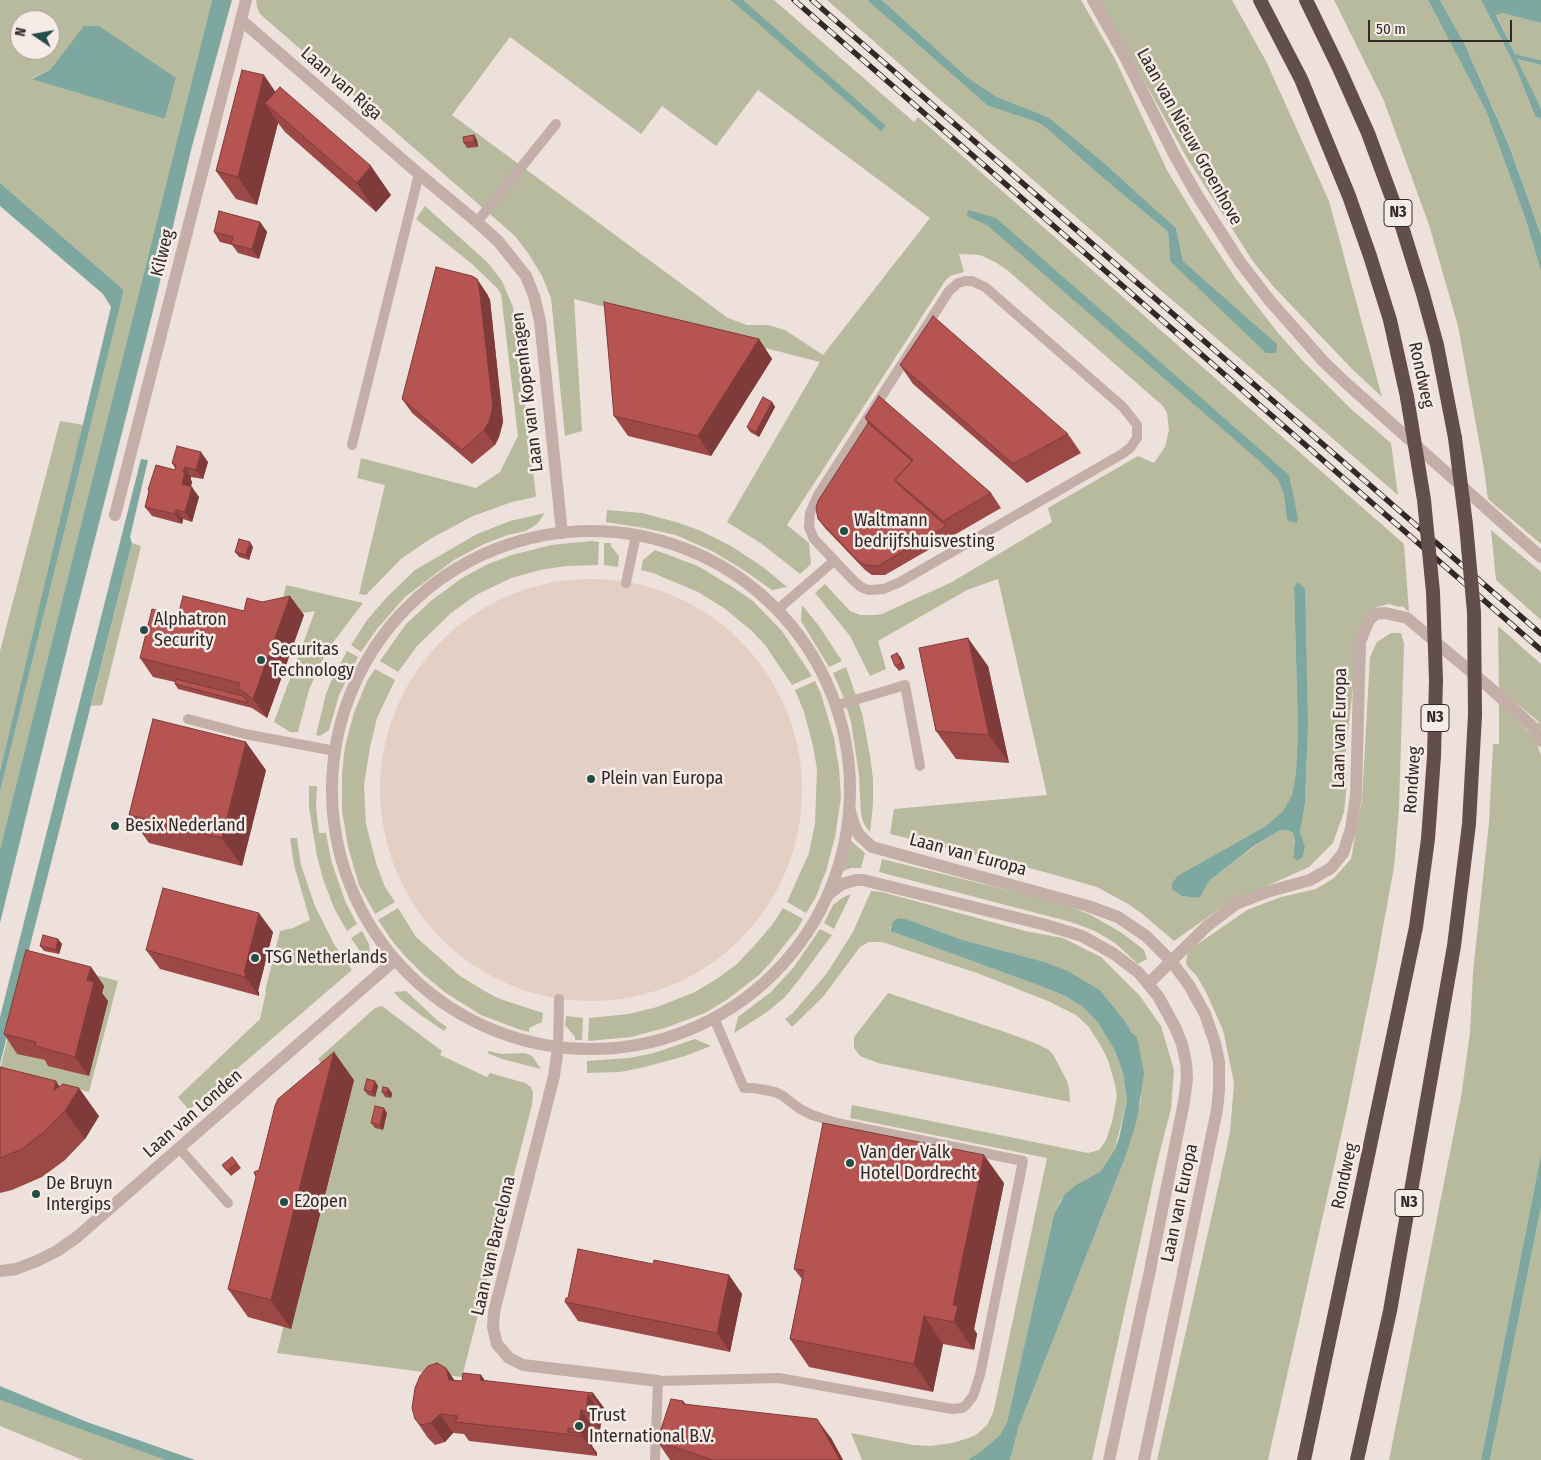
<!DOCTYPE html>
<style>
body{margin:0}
#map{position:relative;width:1541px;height:1460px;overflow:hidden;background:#eee1db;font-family:"Fira Sans Condensed",sans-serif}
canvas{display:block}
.north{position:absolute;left:10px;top:10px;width:50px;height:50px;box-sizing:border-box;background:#f6ebe6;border:1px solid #a89d9a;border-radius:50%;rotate:282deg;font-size:14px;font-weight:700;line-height:20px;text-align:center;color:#322827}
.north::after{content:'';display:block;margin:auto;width:18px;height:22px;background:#234d47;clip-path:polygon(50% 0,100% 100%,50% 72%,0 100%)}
.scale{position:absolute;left:1368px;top:20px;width:144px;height:22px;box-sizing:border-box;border:2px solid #322827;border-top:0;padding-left:6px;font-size:15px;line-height:18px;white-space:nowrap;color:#322827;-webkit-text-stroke:4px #f6ebe6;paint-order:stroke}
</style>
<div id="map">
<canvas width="1541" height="1460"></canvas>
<div class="north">N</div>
<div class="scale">50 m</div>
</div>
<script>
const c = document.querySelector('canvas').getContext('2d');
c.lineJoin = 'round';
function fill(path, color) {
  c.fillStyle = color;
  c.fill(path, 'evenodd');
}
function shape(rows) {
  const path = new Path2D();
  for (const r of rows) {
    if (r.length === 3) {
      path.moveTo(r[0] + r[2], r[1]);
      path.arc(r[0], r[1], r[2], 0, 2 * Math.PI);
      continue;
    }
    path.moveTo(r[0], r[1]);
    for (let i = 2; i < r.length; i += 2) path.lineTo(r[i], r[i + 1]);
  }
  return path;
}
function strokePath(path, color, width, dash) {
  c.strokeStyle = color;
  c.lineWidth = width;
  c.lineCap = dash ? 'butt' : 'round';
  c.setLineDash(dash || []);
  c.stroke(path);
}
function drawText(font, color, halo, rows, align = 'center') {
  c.font = font + ' "Fira Sans Condensed",sans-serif';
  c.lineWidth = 5;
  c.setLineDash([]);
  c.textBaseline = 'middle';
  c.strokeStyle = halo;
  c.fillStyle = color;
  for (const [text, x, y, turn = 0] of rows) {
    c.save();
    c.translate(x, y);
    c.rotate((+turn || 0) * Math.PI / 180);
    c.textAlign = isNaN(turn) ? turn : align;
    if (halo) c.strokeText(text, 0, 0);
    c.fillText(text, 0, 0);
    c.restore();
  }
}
fill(shape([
 [0,0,212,0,0,849,0,792,124,290,0,183],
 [20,20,50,20,50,50,20,50],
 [51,69,176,78,165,119,32,78],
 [256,0,774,0,914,122,918,117,1404,544,1409,612,1402,606,1400,607,1388,604,1375,608,1358,643,1344,767,1347,773,1347,785,1344,812,1333,843,1309,867,1225,905,1174,941,1141,913,1128,904,1097,887,1041,871,890,834,894,809,1047,795,998,579,967,590,878,641,886,669,870,676,850,636,815,593,825,584,850,611,860,615,875,615,882,614,952,582,1052,522,1048,508,1138,456,1154,463,1165,447,1169,430,1167,413,1163,406,1006,269,995,262,980,255,959,254,964,272,950,276,945,281,787,525,809,543,811,564,800,574,762,544,727,522,820,362,574,299,582,431,565,436,551,298,542,276,528,253,515,236,260,14,257,7],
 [510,37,641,134,662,106,716,146,758,90,930,218,823,355,785,330,768,325,747,325,728,318,452,115],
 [1294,587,1308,728,1305,804,1300,832,1305,846,1303,857,1295,859,1293,857,1295,839,1293,833,1287,830,1279,831,1255,846,1209,881,1200,896,1195,898,1182,896,1174,880,1177,876,1266,826,1283,811,1292,795,1296,772,1298,731],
 [827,0,867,0,988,106,1037,122,1045,127,1103,178,1168,232,1170,261,1277,344,1183,261,1176,228,1103,162,1048,117,997,97,968,78,882,0,1081,0,1115,59,1168,172,1201,226,1236,279,1279,334,1301,359,1352,410,1391,443,1398,495,937,97],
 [1099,0,1232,0,1267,63,1329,201,1382,397,1351,368,1272,285,1252,260,1187,158],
 [1334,0,1428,0,1486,111,1526,220,1541,272,1541,544,1488,499,1483,463,1458,326,1429,225,1384,101],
 [1440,0,1481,0,1516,68,1535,116,1541,119,1541,235,1509,144,1465,45],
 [1502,13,1541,23,1541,60,1515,54,1496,14],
 [1517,59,1541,65,1541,109,1539,108],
 [425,206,488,263,502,281,513,307,536,495,535,497,512,502,473,516,430,539,401,559,366,595,359,594,385,485,357,478,361,458,476,488,500,472,518,436,501,294,497,288,472,264,416,219],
 [60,421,84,425,0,771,0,651],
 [607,510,642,513,676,522,699,530,731,546,763,567,787,587,772,590,742,569,712,551,676,535,644,528,606,522],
 [545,513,537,524,526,531,508,535,484,544,454,560,405,597,377,629,361,652,351,645,367,620,387,597,415,570,477,534,510,521],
 [1491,530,1541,572,1541,620,1496,580],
 [591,541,599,542,598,565,566,566,540,570,511,578,476,595,451,613,417,646,398,672,380,661,406,624,432,600,462,578,488,564,512,555,551,545],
 [132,543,141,546,102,705,91,706],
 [604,543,611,543,611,546,619,556,618,567,604,565],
 [655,550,698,566,734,588,753,601,782,631,812,676,792,685,765,645,752,631,724,608,698,592,653,573,641,570,643,560],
 [286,585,363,603,331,645,320,664,309,690,298,732,290,732,274,722,315,611,279,617],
 [802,605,819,626,842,661,829,667,801,621],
 [1498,626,1541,664,1541,729,1537,725,1539,722,1499,689],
 [1391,633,1401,633,1404,644,1399,809,1394,867,1376,966,1346,1113,1268,1460,1157,1460,1220,1179,1230,1132,1234,1083,1223,1030,1206,992,1196,975,1188,967,1186,963,1187,955,1192,948,1247,910,1281,897,1316,889,1334,878,1351,859,1362,800,1370,657,1377,642],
 [347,651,358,657,339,695,329,730,320,736,316,735,326,694,333,677],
 [846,667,862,713,870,756,873,779,873,804,870,832,864,824,861,814,859,775,851,722,843,696,833,673],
 [375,669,395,680,377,718,370,747,364,785,366,824,376,863,385,887,395,902,375,914,359,885,348,847,342,810,342,774,345,746,354,713,367,681],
 [815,681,821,694,834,738,839,768,841,797,835,837,826,871,815,899,806,913,787,902,809,853,815,824,817,769,813,746,804,712,795,690],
 [1499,703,1527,730,1537,744,1541,755,1541,1154,1481,1460,1389,1460,1461,1097,1470,1033,1473,972,1489,822,1493,744,1499,744],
 [309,786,317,786,316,807,319,833,326,833,331,860,345,901,357,924,347,931,334,908,323,879,317,856,309,808],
 [290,838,297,838,301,865,315,906,334,944,352,970,189,1110,178,1097,260,1019,266,992,265,991,280,931,293,928,310,920,294,865],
 [849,839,865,853,861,868,851,868,841,872],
 [882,859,1059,903,1089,914,1122,933,1144,950,1147,959,1138,964,1115,943,1095,931,1071,922,879,872],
 [871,891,882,892,1025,931,1063,938,1101,957,1140,996,1161,1026,1174,1070,1171,1109,1159,1155,1092,1460,1010,1460,1019,1426,1127,1153,1141,1099,1132,1033,1125,1021,1100,990,1068,971,1045,962,963,940,909,920,890,927,890,931,1035,984,1063,995,1083,1007,1098,1023,1115,1051,1123,1073,1127,1100,1115,1149,1109,1158,1100,1172,1061,1200,1054,1214,1007,1422,1000,1435,980,1452,967,1460,862,1460,851,1433,913,1445,931,1446,952,1443,969,1438,976,1435,987,1425,993,1413,997,1395,1047,1158,850,1118,852,1105,1088,1153,1099,1150,1106,1140,1112,1122,1117,1096,1115,1084,1108,1060,1101,1046,1088,1026,1076,1015,1048,1001,977,973,882,942,869,942,860,947,823,997,792,1027,785,1019,793,1013,827,973,853,932],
 [851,894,834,929,824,923,833,905,842,898],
 [398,908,416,937,460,976,488,993,500,999,543,1013,542,1022,529,1028,529,1032,518,1029,481,1015,446,993,423,974,406,957,393,942,378,920],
 [783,908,803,919,798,928,771,962,759,975,728,999,705,1013,665,1028,631,1037,588,1041,589,1018,629,1014,657,1007,695,992,718,978,737,964,753,947,772,925],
 [820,929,832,935,798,981,785,997,767,1012,734,1033,738,1017,771,992,794,967],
 [362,931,369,944,370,953,368,963,351,938],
 [28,957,118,981,89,1092,0,1069],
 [406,991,438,1021,447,1027,444,1031,419,1014,400,999,394,992],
 [888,993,1002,1031,1035,1043,1049,1050,1054,1056,1067,1081,1069,1088,1070,1102,878,1063,860,1056,854,1048,854,1037],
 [382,1006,442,1051,440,1055,487,1077,490,1073,525,1083,531,1087,533,1093,532,1105,462,1377,277,1353,286,1316,293,1318,353,1081,342,1090,318,1059,375,1008],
 [566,1016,583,1018,582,1040,575,1040,575,1037,565,1025],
 [695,1039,711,1046,685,1056,645,1067,620,1072,587,1073,587,1061,629,1058,654,1053],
 [489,1051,501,1054,525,1053,532,1056,541,1069,502,1059,487,1053],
 [1541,1207,1541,1460,1490,1460,1501,1405],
 [0,1400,165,1460,83,1460,0,1426]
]), '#b7ba9d');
fill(shape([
 [591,790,211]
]), '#e4cfc4');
fill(shape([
 [212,0,232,0,191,150,153,311,71,633,0,923,0,849],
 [731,0,743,0,886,126,881,131],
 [867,0,882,0,968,78,997,97,1048,117,1103,162,1176,228,1183,261,1277,344,1276,353,1266,353,1170,261,1168,232,1103,178,1045,127,1037,122,988,106],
 [1428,0,1440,0,1465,45,1509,145,1541,235,1541,272,1526,220,1486,111],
 [1481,0,1541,0,1541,23,1502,13,1496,15,1515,54,1541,60,1541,65,1517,59,1541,109,1541,119,1535,116,1516,68],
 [84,26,99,26,176,78,165,119,32,79,51,69],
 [0,183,124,290,0,792,0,771,111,307,103,294,0,206],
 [968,210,996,218,1289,475,1298,518,1297,523,1289,521,1287,519,1284,494,1278,479,1256,458,987,225,967,216],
 [141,459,148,460,130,537,132,543,0,1064,0,1017],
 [1298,582,1305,589,1308,728,1305,804,1300,832,1305,846,1303,857,1297,861,1293,857,1295,839,1293,833,1287,830,1279,831,1254,846,1209,881,1200,897,1195,898,1182,896,1172,889,1172,883,1177,876,1266,826,1283,811,1292,795,1296,772,1298,731,1294,587],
 [898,918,909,920,963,940,1045,962,1068,971,1100,990,1125,1021,1132,1033,1137,1037,1144,1073,1137,1119,1127,1153,1019,1426,1010,1460,967,1460,980,1452,1000,1435,1007,1422,1054,1214,1065,1194,1076,1185,1100,1172,1115,1149,1119,1138,1127,1100,1123,1073,1115,1051,1098,1023,1083,1007,1063,995,1035,984,890,931,893,922],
 [1541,1154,1541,1207,1490,1460,1481,1460],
 [0,1386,87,1422,195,1460,165,1460,0,1400]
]), '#7ea7a0');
strokePath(shape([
 [477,222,556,124],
 [965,281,972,281,985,287,1123,407,1137,425,1137,438,1130,448,1122,454,900,582,884,589,868,590,861,587,854,581,814,539,809,527,810,513,818,495,949,291,958,283,965,281],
 [352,445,419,174],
 [626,583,636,535],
 [777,610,834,561],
 [835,706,905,685,920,766],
 [188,719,245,734,335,751],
 [558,1048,559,999],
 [179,1148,228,1203],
 [655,1460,658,1381,779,1378,952,1409,962,1408,966,1405,973,1396,980,1375,1023,1161,837,1123,812,1115,800,1109,783,1096,775,1092,754,1088,744,1088,714,1018]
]), '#c4afa8', 10);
strokePath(shape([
 [241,20,419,174,477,222,498,241,526,276,534,296,540,321,562,533],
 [115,515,246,0],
 [1148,984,1207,926,1236,904,1267,892,1310,880,1331,868,1343,853,1351,829,1356,796,1360,642,1369,620,1376,614,1385,613,1407,618,1488,686,1532,726,1541,741],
 [558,1048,554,1076,494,1312,493,1327,495,1336,497,1344,509,1358,523,1365,658,1381]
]), '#c4afa8', 12);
strokePath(shape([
 [1093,0,1124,55,1175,156,1197,195,1240,262,1270,301,1323,361,1346,383,1541,557],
 [591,790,259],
 [850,811,854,825,859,835,872,847,1088,906,1118,917,1146,936,1171,961,1189,985,1205,1014,1215,1043,1219,1062,1219,1090,1217,1110,1144,1460],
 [829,894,842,884,856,880,863,880,1046,925,1082,936,1114,954,1139,973,1158,996,1175,1027,1182,1044,1186,1063,1187,1079,1184,1102,1149,1275,1109,1460],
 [0,1271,16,1269,37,1261,57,1251,77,1237,395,960]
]), '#c4afa8', 12);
strokePath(shape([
 [1260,0,1301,79,1349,196,1370,256,1390,320,1407,397],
 [1306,0,1339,68,1368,133,1399,217,1423,294,1437,345,1455,438],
 [1304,1460,1416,927,1428,839,1434,756,1436,680],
 [1357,1460,1390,1311,1454,946,1469,824,1475,715]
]), '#624f4d', 14);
const rail = shape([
 [794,0,1541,650],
 [812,0,1541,634]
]);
strokePath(rail, '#322827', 5.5);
strokePath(rail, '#f6ebe6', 4, [11]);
strokePath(shape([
 [1407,397,1424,500,1433,592,1436,680],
 [1455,438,1466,525,1474,612,1475,715]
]), '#624f4d', 14);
fill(shape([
 [275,92,391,195,376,212,285,132,278,123,257,205,236,199,216,171],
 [474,135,477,140,478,147,467,148,464,143],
 [260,222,267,232,259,259,238,253,232,245,220,242,214,232],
 [477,279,487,294,490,300,503,422,499,437,495,445,472,464,412,413,402,399],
 [759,339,772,359,711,456,628,436,614,416],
 [900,365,1068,434,1081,453,1027,483,913,384],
 [772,402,775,407,759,437,750,432,747,427],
 [865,418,991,493,1001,508,885,575,872,575,865,570,825,528,818,519,868,423],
 [208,462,203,479,191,477,191,480,192,482,191,487,199,497,192,522,183,519,182,524,152,516,145,507,149,492,148,490,175,470,175,468,172,463],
 [253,547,249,560,239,557,235,552],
 [244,611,304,615,267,718,252,708,178,689,175,684,175,682,153,677,140,658,178,616],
 [897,653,901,658,905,668,899,671,895,666],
 [988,666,1009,763,956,759,936,731],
 [266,770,242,866,149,843,129,815],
 [273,932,258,991,259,992,259,996,160,969,146,950],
 [58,939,62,944,59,954,44,951,40,946],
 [91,967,104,986,102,993,108,1001,89,1076,48,1066,45,1060,17,1054,4,1034],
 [0,1067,59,1086,99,1116,85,1139,65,1160,42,1177,12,1190,0,1193],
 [354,1080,291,1329,248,1317,228,1289,259,1170],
 [378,1086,375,1097,368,1095,364,1090],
 [382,1092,392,1093,391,1098,385,1097],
 [387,1113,383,1130,375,1128,371,1123],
 [237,1163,241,1168,231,1176,222,1165],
 [1004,1183,974,1329,977,1334,974,1350,943,1344,933,1392,809,1367,790,1339,802,1279,794,1269],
 [653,1264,729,1275,742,1294,730,1352,578,1321,565,1302,568,1298],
 [446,1368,455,1381,462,1381,481,1375,485,1381,593,1393,607,1412,606,1415,602,1415,600,1430,594,1429,592,1446,597,1453,597,1456,469,1441,464,1434,453,1433,445,1442,435,1445,428,1438,415,1419],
 [683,1401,686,1404,831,1438,843,1460,670,1460,657,1441]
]), '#9c4846');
fill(shape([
 [264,75,283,103,265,103,278,123,257,205,238,177],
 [474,135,477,140,478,147,474,142],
 [371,166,391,195,376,212,357,183],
 [260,222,267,232,259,259,252,249],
 [477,279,487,294,490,300,503,422,499,437,495,445,484,430],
 [759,339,772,359,711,456,698,436],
 [772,402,775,407,759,437,756,432],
 [201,452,208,462,203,479,196,470],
 [185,467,191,477,191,480,192,482,189,494,182,484],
 [192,487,199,497,192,522,185,512],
 [176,510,183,519,182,524,175,514],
 [250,542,253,547,249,560,246,555],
 [290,596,304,615,267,718,253,699],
 [968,638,988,666,1009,763,989,735],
 [897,653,901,658,905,668,902,663],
 [246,742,266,770,242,866,222,838],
 [259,913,273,932,258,991,259,992,259,996,245,977,244,973],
 [58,939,62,944,59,954,56,950],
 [91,967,104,986,102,993,108,1001,89,1076,75,1057,87,980],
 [334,1052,354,1080,291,1329,271,1300],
 [56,1081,70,1102,79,1088,99,1116,85,1139,65,1111,54,1090],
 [375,1081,378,1086,375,1097,372,1092],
 [388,1088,392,1093,391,1098,387,1093],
 [384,1108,387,1113,383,1130,380,1125],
 [984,1155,1004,1183,974,1329,977,1334,974,1350,954,1322,953,1305],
 [729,1275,742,1294,730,1352,717,1333],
 [924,1316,943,1344,933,1392,914,1364],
 [446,1368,459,1387,449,1380],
 [481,1375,494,1394,480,1380],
 [593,1393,607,1412,606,1415,592,1396],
 [588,1395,602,1415,600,1430,586,1411],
 [581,1410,594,1429,592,1446,597,1453,597,1456,578,1430],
 [440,1414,453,1433,445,1442,431,1423],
 [817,1419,831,1438,843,1460,840,1460]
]), '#7f3b39');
const building = shape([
 [242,70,264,75,238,177,216,171,242,70],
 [280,87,371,166,357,183,265,103,280,87],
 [474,135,474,142,464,143,463,137,474,135],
 [219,211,260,222,252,249,231,244,233,237,214,232,219,211],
 [436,267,472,276,477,279,479,286,493,407,489,422,484,430,462,450,402,399,436,267],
 [604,302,759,339,698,436,614,416,604,302],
 [933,316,1068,434,1013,464,900,365,933,316],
 [879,396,991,493,943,521,895,480,913,460,865,418,879,396],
 [763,397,772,402,756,432,747,427,763,397],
 [868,423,912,461,895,480,899,485,946,526,878,566,865,565,858,561,818,519,816,508,818,501,868,423],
 [177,446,201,452,196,470,185,467,183,472,185,473,182,484,192,487,185,512,176,510,175,514,145,507,149,491,148,490,156,465,175,470,176,465,172,463,177,446],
 [239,539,250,542,246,555,235,552,239,539],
 [183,596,244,611,247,598,262,602,290,596,253,699,238,688,240,683,140,658,152,609,178,616,183,596],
 [968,638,989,735,936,731,919,648,968,638],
 [897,653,902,663,895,666,891,656,897,653],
 [176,679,243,696,248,703,175,684,176,679],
 [153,719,246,742,222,838,129,815,153,719],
 [163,888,259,913,244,973,246,973,245,977,146,950,163,888],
 [43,935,58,939,56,950,40,946,43,935],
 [26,950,91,967,87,980,94,982,75,1057,35,1046,36,1042,4,1034,26,950],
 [334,1052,271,1300,228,1289,256,1177,254,1172,259,1170,275,1106,278,1099,334,1052],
 [0,1067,56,1081,54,1090,63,1084,79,1088,65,1111,45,1131,22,1149,0,1158,0,1067],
 [367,1079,375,1081,372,1092,364,1090,367,1079],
 [383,1087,388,1088,387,1093,382,1092,383,1087],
 [375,1106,384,1108,380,1125,371,1123,375,1106],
 [823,1123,984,1155,953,1305,958,1306,954,1322,924,1316,914,1364,790,1339,804,1270,794,1269,823,1123],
 [232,1157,237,1163,227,1171,222,1165,232,1157],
 [578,1249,653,1264,654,1260,729,1275,717,1333,565,1302,566,1298,568,1298,578,1249],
 [437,1363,446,1368,449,1380,462,1381,463,1373,481,1375,480,1380,593,1393,592,1396,588,1395,586,1411,581,1410,578,1430,568,1428,568,1432,583,1434,583,1436,455,1422,458,1416,440,1414,431,1423,421,1425,415,1419,412,1408,415,1388,420,1376,428,1366,437,1363],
 [671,1399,683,1401,683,1404,817,1419,840,1460,713,1460,657,1441,671,1399]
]);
fill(building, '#b55451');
strokePath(building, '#7f3b39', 1);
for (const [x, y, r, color] of [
 [844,531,5,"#234d47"],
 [144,630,5,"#234d47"],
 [261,660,5,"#234d47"],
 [591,779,5,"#234d47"],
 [115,826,5,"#234d47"],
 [255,958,5,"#234d47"],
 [850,1163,5,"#234d47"],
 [36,1194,5,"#234d47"],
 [284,1202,5,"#234d47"],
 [579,1426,5,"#234d47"]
]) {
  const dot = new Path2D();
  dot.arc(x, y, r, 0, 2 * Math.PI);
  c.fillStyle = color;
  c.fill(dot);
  strokePath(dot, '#f6ebe6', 2);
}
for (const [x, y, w] of [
 [1398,213,28],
 [1435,718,28],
 [1409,1203,28]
]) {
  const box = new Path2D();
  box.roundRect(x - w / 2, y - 13.5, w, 27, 4);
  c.fillStyle = '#f6ebe6';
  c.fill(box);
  strokePath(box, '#322827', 1);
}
drawText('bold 16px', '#322827', null, [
 ["N3",1398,213],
 ["N3",1435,718],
 ["N3",1409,1203]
]);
drawText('18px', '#322827', '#f6ebe6', [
 ["Laan van Riga",341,84,41],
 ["Laan van Nieuw Groenhove",1189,137,61],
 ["Kilweg",163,253,-76],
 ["Rondweg",1421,375,78],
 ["Laan van Kopenhagen",528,392,-97],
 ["Laan van Europa",1340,728,-89],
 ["Rondweg",1413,780,-86],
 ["Laan van Europa",968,855,15],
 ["Laan van Londen",193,1114,-41],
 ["Rondweg",1345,1176,-78],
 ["Laan van Europa",1180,1203,-78],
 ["Laan van Barcelona",494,1246,-77]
]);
drawText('18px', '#322827', '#f6ebe6', [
 ["Waltmann",854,521],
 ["bedrijfshuisvesting",854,542],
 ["Alphatron",154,620],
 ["Security",154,641],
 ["Securitas",271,650],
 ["Technology",271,671],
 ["Plein van Europa",601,779],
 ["Besix Nederland",125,826],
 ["TSG Netherlands",265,958],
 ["Van der Valk",860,1153],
 ["Hotel Dordrecht",860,1174],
 ["De Bruyn",46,1184],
 ["Intergips",46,1205],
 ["E2open",294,1202],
 ["Trust",589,1416],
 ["International B.V.",589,1437]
], 'left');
</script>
